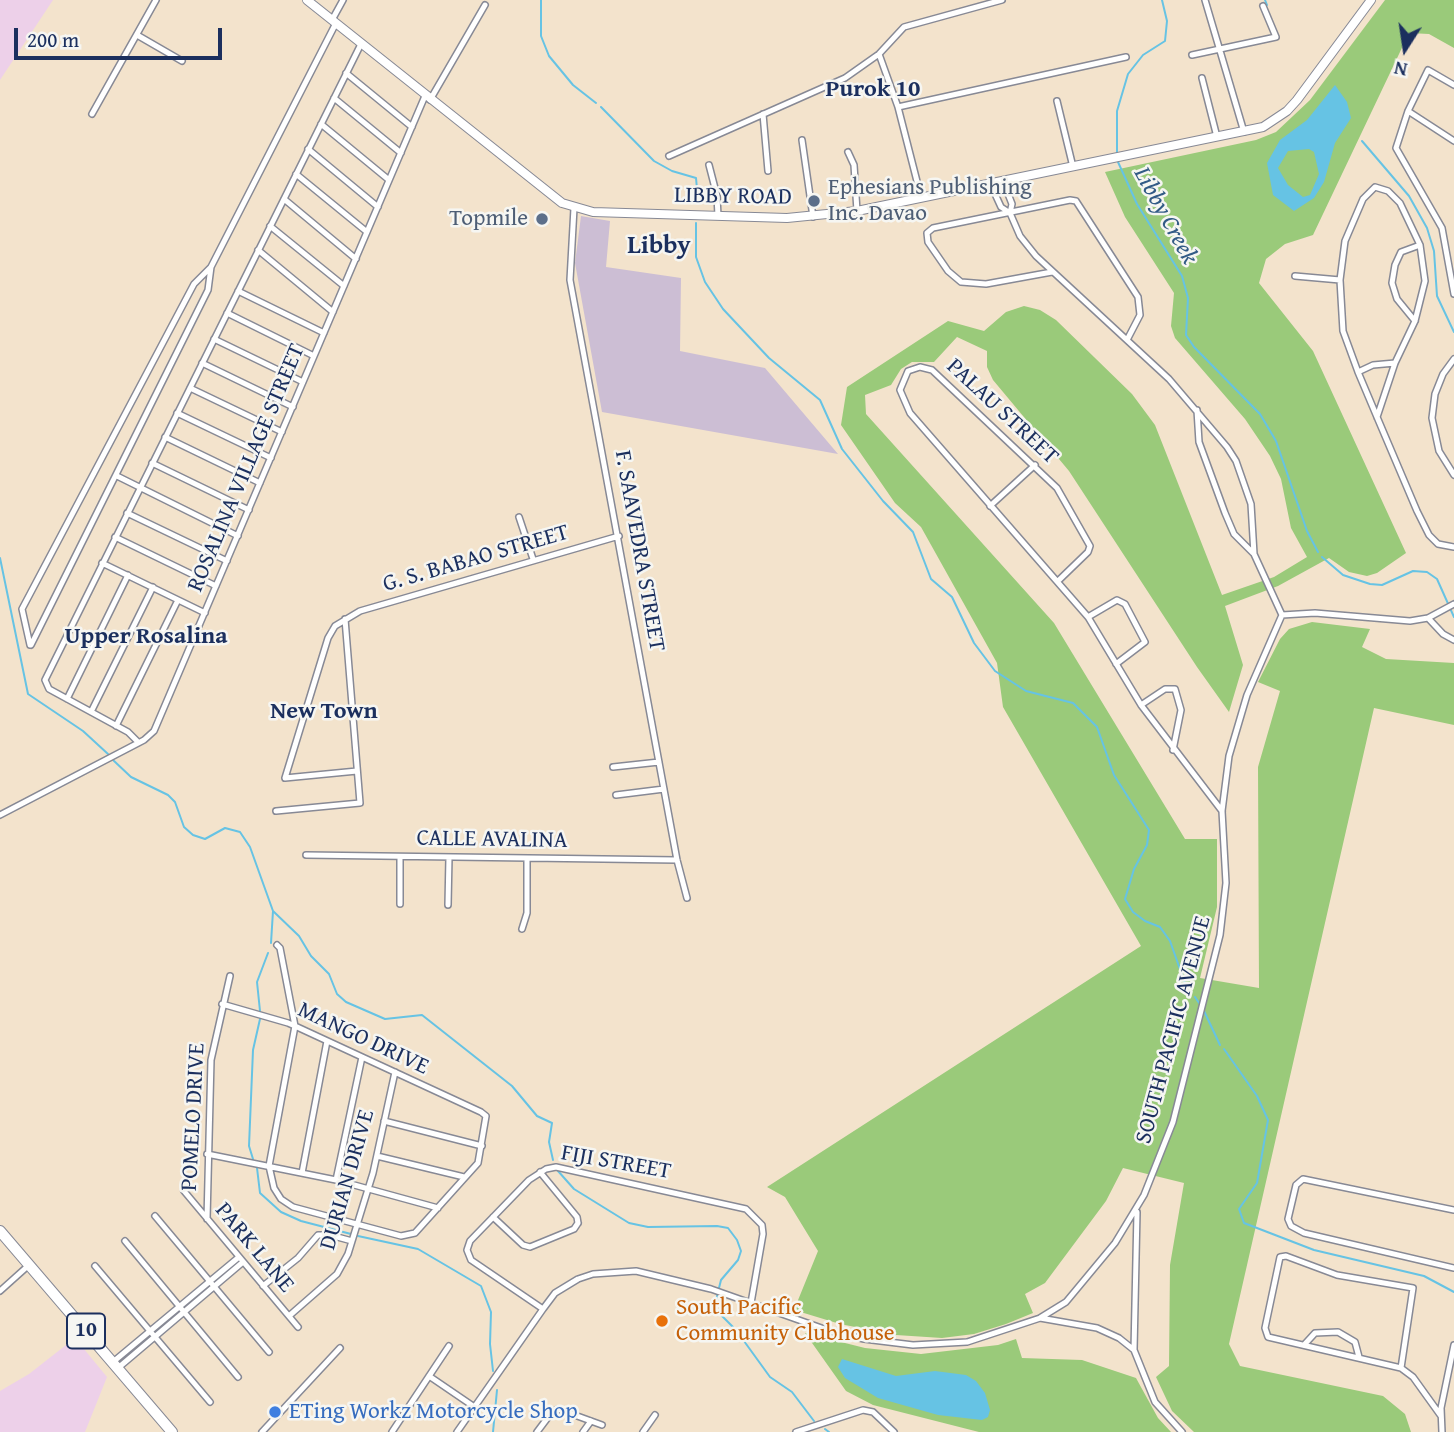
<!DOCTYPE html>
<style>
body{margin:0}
#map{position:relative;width:1454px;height:1432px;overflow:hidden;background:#f3e3cc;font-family:"Gentium Book Plus",serif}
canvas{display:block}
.north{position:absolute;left:1370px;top:14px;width:70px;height:70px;-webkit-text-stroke:5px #f6f6f2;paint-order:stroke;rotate:192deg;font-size:19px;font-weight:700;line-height:28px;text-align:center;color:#1b2f5e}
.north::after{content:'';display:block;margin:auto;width:24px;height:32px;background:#1b2f5e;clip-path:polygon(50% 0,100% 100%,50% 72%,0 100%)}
.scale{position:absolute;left:14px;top:28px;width:208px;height:32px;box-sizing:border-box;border:4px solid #1b2f5e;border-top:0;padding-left:9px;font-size:21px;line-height:24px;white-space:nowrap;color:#1b2f5e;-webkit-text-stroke:5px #f6f6f2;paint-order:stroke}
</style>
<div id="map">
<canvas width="1454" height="1432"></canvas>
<div class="north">N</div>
<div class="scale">200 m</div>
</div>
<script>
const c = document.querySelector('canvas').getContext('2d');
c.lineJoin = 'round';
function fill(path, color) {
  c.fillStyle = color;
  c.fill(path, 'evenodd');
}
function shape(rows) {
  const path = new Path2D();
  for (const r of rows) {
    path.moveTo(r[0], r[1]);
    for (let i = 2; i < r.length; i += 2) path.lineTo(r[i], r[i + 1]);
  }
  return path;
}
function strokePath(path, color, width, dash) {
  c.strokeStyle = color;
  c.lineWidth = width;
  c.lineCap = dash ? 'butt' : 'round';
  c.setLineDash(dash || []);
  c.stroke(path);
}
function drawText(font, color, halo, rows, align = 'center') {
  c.font = font + ' "Gentium Book Plus",serif';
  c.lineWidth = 5;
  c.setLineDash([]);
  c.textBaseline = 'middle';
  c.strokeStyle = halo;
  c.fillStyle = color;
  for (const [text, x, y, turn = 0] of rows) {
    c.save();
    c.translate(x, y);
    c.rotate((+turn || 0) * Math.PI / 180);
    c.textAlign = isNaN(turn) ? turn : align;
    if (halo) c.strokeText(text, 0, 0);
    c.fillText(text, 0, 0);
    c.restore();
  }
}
fill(shape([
 [0,0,53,0,0,80],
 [75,1338,107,1377,85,1432,0,1432,0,1391,29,1374]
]), '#edd0e9');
fill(shape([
 [581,216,610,221,606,267,681,278,680,351,765,368,838,454,602,412,575,263]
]), '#ccbed4');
fill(shape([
 [1385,0,1454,0,1454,48,1429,34,1409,33,1313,235,1285,244,1266,259,1259,283,1313,351,1406,553,1377,573,1367,576,1349,572,1329,558,1278,586,1225,606,1243,665,1229,712,1197,667,1069,471,993,380,987,367,987,351,957,337,934,362,912,362,901,369,891,385,865,395,866,414,1054,623,1185,839,1217,839,1217,907,1200,978,1259,988,1258,767,1280,691,1258,682,1280,639,1289,629,1312,622,1370,629,1362,647,1386,659,1454,663,1454,725,1374,708,1229,1344,1240,1366,1383,1396,1405,1414,1411,1432,1194,1432,1172,1411,1156,1377,1169,1366,1170,1265,1184,1183,1123,1168,1106,1201,1045,1283,1025,1294,1033,1313,1006,1324,974,1334,942,1338,896,1335,840,1324,794,1310,818,1251,785,1197,767,1187,1141,946,1003,707,997,663,921,527,895,503,841,425,847,387,948,321,984,331,1006,312,1024,306,1040,310,1056,320,1132,394,1155,425,1222,595,1274,577,1307,557,1291,528,1281,479,1270,456,1245,419,1175,338,1171,326,1174,293,1125,217,1105,172,1256,140,1276,132,1310,100],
 [805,1333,865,1348,921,1354,998,1345,1016,1339,1022,1358,1082,1360,1136,1378,1158,1418,1171,1432,979,1432,873,1405,846,1391]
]), '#9aca7a');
fill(shape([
 [1335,85,1347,102,1351,118,1335,143,1324,182,1314,198,1294,211,1273,195,1267,163,1280,140,1307,120],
 [1309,149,1314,152,1319,174,1310,195,1303,197,1288,185,1278,168,1288,151],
 [842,1359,896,1376,935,1371,966,1375,976,1381,985,1393,990,1410,988,1417,982,1420,938,1415,878,1398,845,1378,838,1367]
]), '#66c3e4');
strokePath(shape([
 [541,0,541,36,549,56,573,85,596,103],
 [1265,0,1267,5],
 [601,107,654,161,672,171,696,178,698,200],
 [1362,141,1409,196,1427,228,1434,251,1437,296,1454,332],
 [1117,153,1117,111,1128,74,1143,55,1165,41,1167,21,1162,0],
 [1118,162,1137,204,1182,276,1188,298,1186,335,1194,347,1260,414,1276,441,1307,531,1318,552],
 [696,223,696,257,705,282,723,309,769,358,820,400,842,449,883,501,913,532,931,579,952,597,974,643,995,671,1026,691,1073,703,1097,727,1114,775,1149,830,1147,845,1134,869,1125,899,1133,912,1145,921,1160,927,1170,941,1187,989],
 [1322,557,1343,575,1370,584,1382,585,1413,571,1427,572,1437,579,1454,617],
 [0,558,28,694,83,731,108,754],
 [113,760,131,777,168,795,175,802,184,827,193,835,205,839,225,828,240,832,250,847,273,911,271,943],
 [273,911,299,936,311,956,329,974,337,994,346,1002,385,1019,422,1015,512,1086,537,1116,552,1123,549,1142,553,1160],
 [1195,997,1201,1006],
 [260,1011,257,982,268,953],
 [1204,1011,1220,1045],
 [1224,1049,1257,1096,1268,1120,1257,1183,1239,1209,1244,1223,1314,1250,1424,1276,1454,1292],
 [253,1159,249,1146,253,1050,260,1019],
 [257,1168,260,1193,281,1212,301,1221,351,1234],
 [558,1171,574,1189,629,1223,648,1227,717,1226,728,1228,737,1240,741,1251,738,1260,721,1280,714,1308,736,1330,770,1377,792,1392,814,1421],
 [358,1236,418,1249,481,1286,491,1312,490,1344,493,1371],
 [825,1429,829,1432],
 [493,1432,497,1390]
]), '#66c3e4', 2);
const street = shape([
 [1205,0,1244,132],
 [332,20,343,0],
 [137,35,182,61],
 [879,54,898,107,921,197],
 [1192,55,1276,37,1263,6],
 [346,73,412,127],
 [1202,78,1217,137],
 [1454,85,1428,70,1408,111,1396,148,1442,228,1454,294],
 [334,98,401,153],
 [430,100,485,5],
 [1057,101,1073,167],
 [898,107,1126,57],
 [1408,111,1454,141],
 [92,114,156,0],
 [763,114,768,171],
 [321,124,389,180],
 [802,140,813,217],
 [308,149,378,207],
 [848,152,854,165,857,211],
 [669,156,845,78,879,54,904,27,1002,0],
 [709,165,717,196,718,216],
 [296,174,367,232],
 [1003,181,1012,204,1010,213],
 [284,199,356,259],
 [574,208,570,280,677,860,687,898],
 [270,226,344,286],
 [258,250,333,312],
 [1052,272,986,284,961,282,948,271,928,242,927,233,933,228,1070,200,1076,201,1138,297,1140,315,1127,340],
 [1295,276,1340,280],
 [238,291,324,333],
 [227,313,314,356],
 [1415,321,1397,299,1392,283,1395,265,1401,252,1420,245],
 [214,339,303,382],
 [1454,359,1443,374,1435,394,1432,418,1439,451,1454,475],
 [202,363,293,407],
 [1358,372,1373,365,1395,363],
 [190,388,282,432],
 [1197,410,1199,442,1225,513,1234,534,1253,553],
 [177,413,271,458],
 [1377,417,1395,363,1415,321,1425,281,1420,245,1400,203,1388,191,1375,187,1363,199,1345,241,1340,280,1343,331,1358,372,1377,417,1417,511,1429,535,1438,544,1454,547],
 [165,437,260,483],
 [152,463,249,510],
 [117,476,238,536],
 [990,506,1035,465],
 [127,513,227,561],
 [519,517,533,559],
 [115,537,216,586],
 [102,563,205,613],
 [1058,581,1088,552,1090,546,1057,488,932,370,920,367,908,371,900,390,910,413,1088,617,1141,705,1222,811],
 [1282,615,1315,613,1410,621,1428,618,1454,604],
 [1088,617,1117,600,1125,604,1145,642,1116,664],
 [1428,618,1443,634,1454,640],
 [30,645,22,609,194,284,211,267,336,23],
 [31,645,208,290,211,267],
 [67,699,128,575],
 [1141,705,1165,689,1175,689,1181,710,1173,750],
 [91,712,153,587],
 [116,726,178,600],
 [138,742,128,732,49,689,45,680,361,44],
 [613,767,659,762],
 [357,771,285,778,328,638,335,626,360,611,619,536],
 [616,795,664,789],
 [276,811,360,803,345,619],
 [0,815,144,740,154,731,425,96],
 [306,855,677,860],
 [400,904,400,857],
 [448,905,449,857],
 [522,929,527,913,527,858],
 [222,1004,288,1023,295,1026,481,1112,486,1116,478,1163,415,1233,401,1236,293,1207,281,1199,274,1188,269,1166,295,1026,280,948,277,945],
 [384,1121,482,1146],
 [207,1154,336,1180,438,1208],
 [377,1156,464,1177],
 [540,1172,577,1217,578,1223],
 [302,1173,327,1041],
 [336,1180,362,1057],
 [184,1191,298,1327],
 [1454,1210,1303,1179,1296,1185,1288,1219,1291,1226,1304,1233,1454,1268],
 [1137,1212,1134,1350,1155,1402,1182,1432],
 [155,1216,269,1352],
 [493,1217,523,1245,530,1247,574,1229,578,1223],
 [207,1219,211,1060,230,976],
 [125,1241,238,1377],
 [95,1266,210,1402],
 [263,1286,298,1258,318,1235,330,1235,352,1241],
 [0,1291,29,1265],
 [543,1309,471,1260,467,1250,470,1241,529,1180,546,1169,556,1167,746,1209,762,1225,763,1234,751,1303],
 [289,1316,337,1274,348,1254,373,1173,395,1072],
 [1040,1318,1097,1328,1119,1338,1134,1350],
 [1304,1345,1315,1333,1338,1332,1355,1342,1359,1357],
 [113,1362,239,1257],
 [118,1368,243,1262],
 [1401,1368,1413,1288,1337,1275,1286,1256,1280,1257,1265,1328,1268,1337,1401,1368,1413,1377,1441,1416],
 [429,1376,473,1406],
 [262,1432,340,1348],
 [392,1432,449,1346],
 [457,1432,543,1309,555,1293,578,1279,593,1274,636,1271,711,1289,830,1331,864,1339,913,1345,967,1342,1040,1318,1066,1302,1115,1243,1144,1195,1173,1122,1220,935,1226,883,1222,811,1229,756,1247,695,1282,615,1254,554,1251,504,1236,461,1227,447,1169,379,1036,256,1020,236,1010,213,1001,207,990,183],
 [537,1432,552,1412,558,1409,602,1425],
 [583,1432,591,1421],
 [643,1432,655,1415],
 [796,1432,863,1410,873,1412,894,1432],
 [1442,1432,1441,1408,1454,1345]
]);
const secondary = shape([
 [307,0,562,203,593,212,787,218,857,211,1263,127,1287,111,1297,100,1371,0]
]);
const highway = shape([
 [0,1231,172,1432]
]);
strokePath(street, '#878995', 8);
strokePath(secondary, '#878995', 10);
strokePath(highway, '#878995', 12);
strokePath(street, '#fff', 5);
strokePath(secondary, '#fff', 8);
strokePath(highway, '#fff', 10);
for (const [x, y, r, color] of [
 [814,201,7,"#5c6f8a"],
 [542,219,7,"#5c6f8a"],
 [662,1321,7,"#e8710a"],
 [275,1412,7,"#3f7fe0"]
]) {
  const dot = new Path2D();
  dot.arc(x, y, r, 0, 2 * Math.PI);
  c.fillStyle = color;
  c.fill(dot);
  strokePath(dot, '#f6f6f2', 2.5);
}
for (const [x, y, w] of [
 [86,1331,38]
]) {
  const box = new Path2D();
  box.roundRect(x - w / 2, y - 17.5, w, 35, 5);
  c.fillStyle = '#f6f6f2';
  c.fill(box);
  strokePath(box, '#1b2f5e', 2);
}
drawText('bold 21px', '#1b2f5e', null, [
 ["10",86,1331]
]);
drawText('23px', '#4e5e75', '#f6f6f2', [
 ["Ephesians Publishing",828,188],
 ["Inc. Davao",828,214],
 ["Topmile",528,219,"right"]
], 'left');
drawText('23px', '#1b2f5e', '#f6f6f2', [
 ["LIBBY ROAD",733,197,1],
 ["PALAU STREET",1002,412,43],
 ["ROSALINA VILLAGE STREET",247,468,-67],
 ["F. SAAVEDRA STREET",639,551,80],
 ["G. S. BABAO STREET",476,559,-16],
 ["CALLE AVALINA",492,840,1],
 ["SOUTH PACIFIC AVENUE",1174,1030,-75],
 ["MANGO DRIVE",363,1039,25],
 ["POMELO DRIVE",194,1117,-87],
 ["FIJI STREET",616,1163,10],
 ["DURIAN DRIVE",348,1180,-74],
 ["PARK LANE",254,1248,50]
]);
drawText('23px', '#c56008', '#f6f6f2', [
 ["South Pacific",676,1308],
 ["Community Clubhouse",676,1334]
], 'left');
drawText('23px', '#366cbe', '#f6f6f2', [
 ["ETing Workz Motorcycle Shop",289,1412]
], 'left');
drawText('bold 24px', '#1b2f5e', '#f6f6f2', [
 ["Purok 10",873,90],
 ["Upper Rosalina",146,637],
 ["New Town",324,712]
]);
drawText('italic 24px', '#325b86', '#f6f6f2', [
 ["Libby Creek",1165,216,61]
]);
drawText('bold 26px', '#1b2f5e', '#f6f6f2', [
 ["Libby",659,246]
]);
</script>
